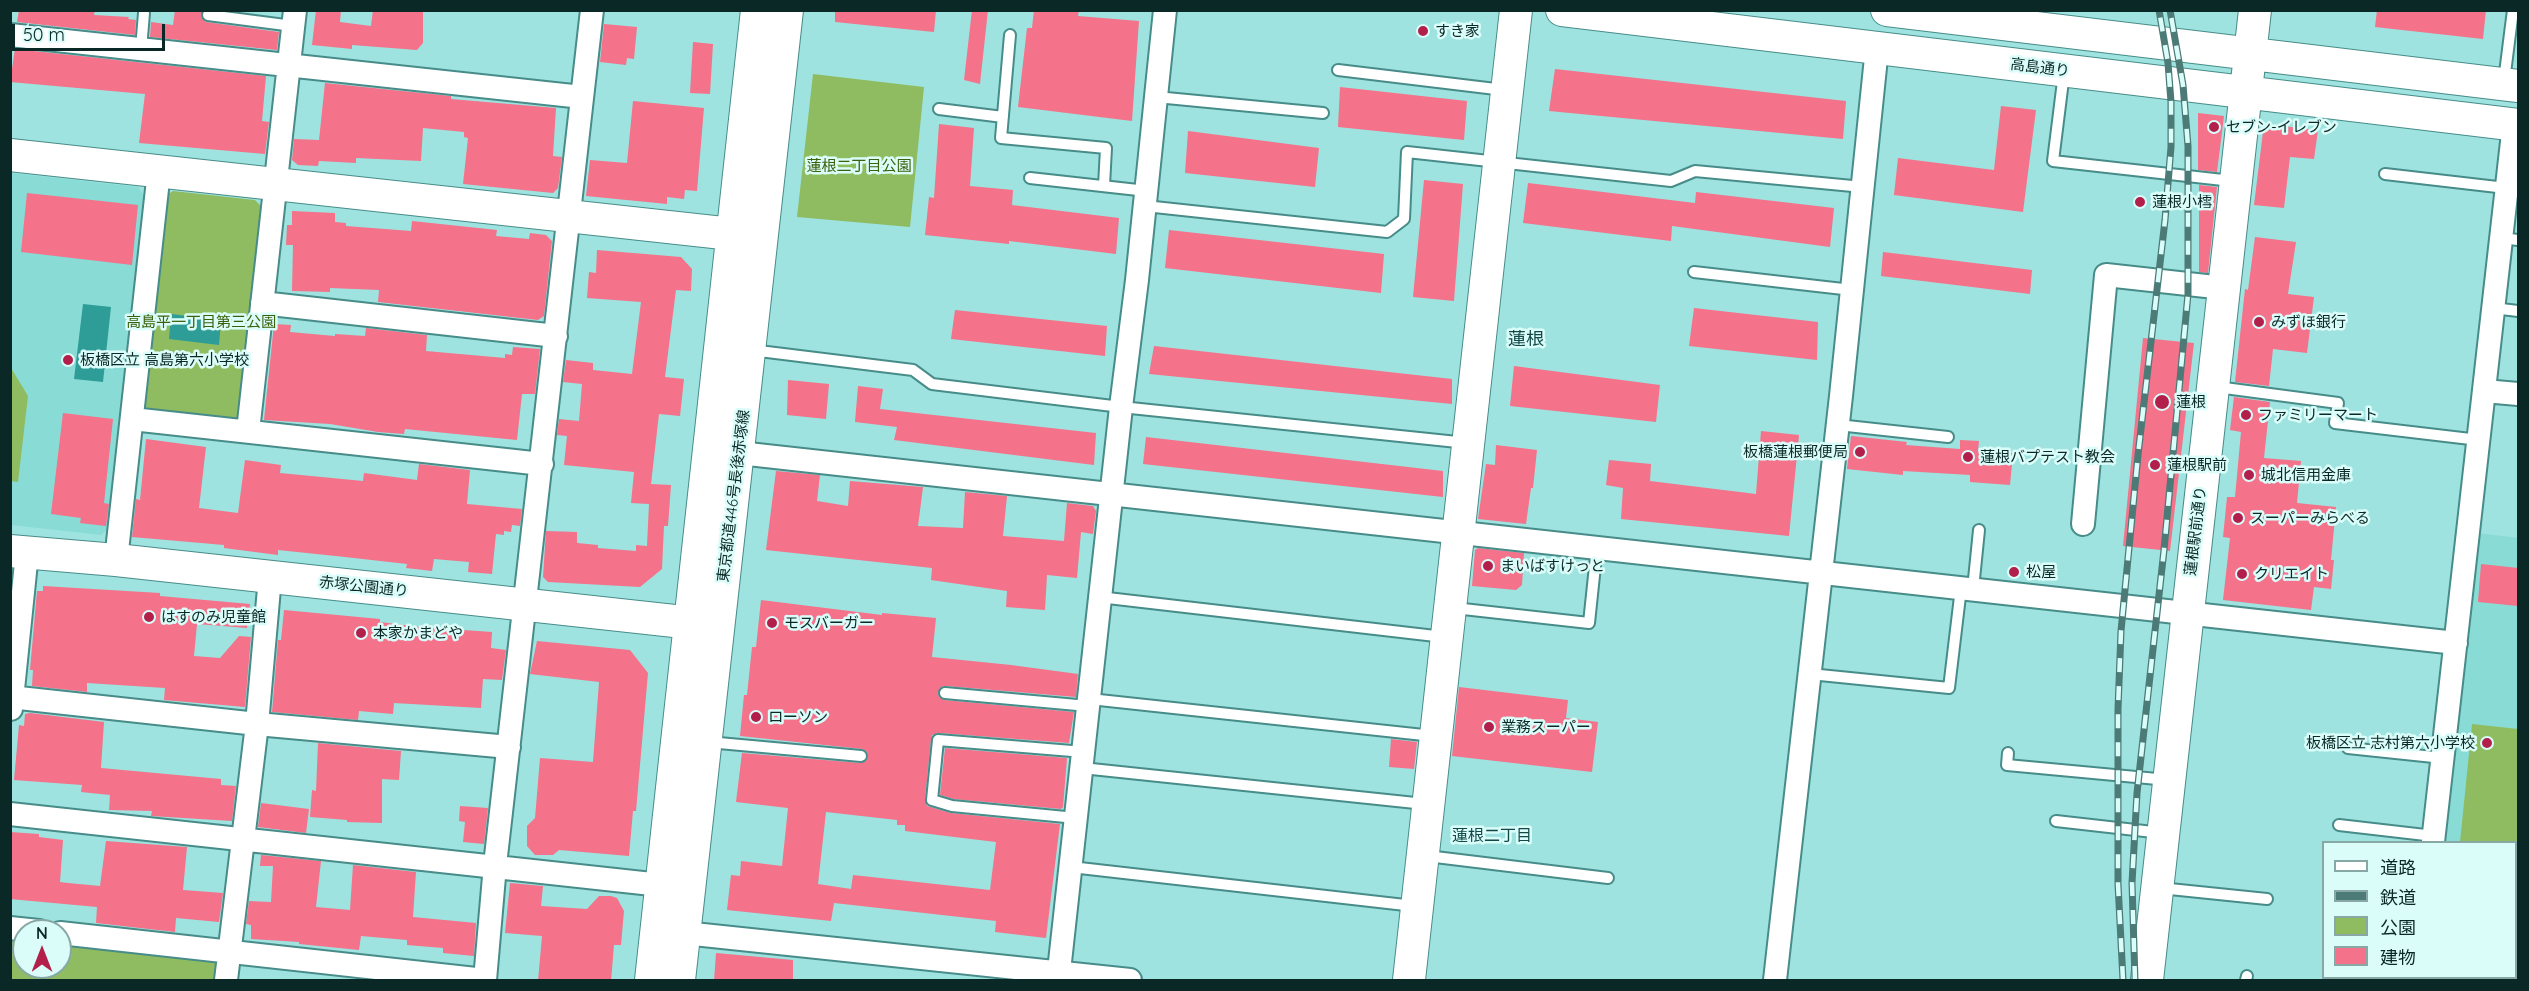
<!DOCTYPE html>
<meta charset="utf-8">
<style>
body{margin:0}
#map{position:relative;width:2529px;height:991px;overflow:hidden;background:#9ee3df;font-family:Quicksand,"Noto Sans JP",sans-serif}
canvas{display:block}
.frame{position:absolute;inset:0;border:12px solid #0a2826;pointer-events:none}
.legend{position:absolute;left:2322px;top:841px;width:195px;height:138px;box-sizing:border-box;background:#dbfdfa;border:2px solid #87a8a5;margin:0;padding:8px 10px;list-style:none;font-size:18px;color:#0a2826}
.legend li{display:flex;align-items:center;gap:12px;height:30px}
.legend b{width:30px;border:2px solid #87a8a5}
.north{position:absolute;left:12px;top:919px;width:60px;height:60px;box-sizing:border-box;background:#dbfdfa;border:2px solid #87a8a5;border-radius:50%;rotate:0deg;font-size:16px;font-weight:700;line-height:24px;text-align:center;color:#0a2826}
.north::after{content:'';display:block;margin:auto;width:21px;height:27px;background:#b11f4a;clip-path:polygon(50% 0,100% 100%,50% 72%,0 100%)}
.scale{position:absolute;left:12px;top:24px;width:153px;height:27px;box-sizing:border-box;border:3px solid #0a2826;border-top:0;padding-left:8px;font-size:18px;line-height:21px;white-space:nowrap;color:#0a2826;-webkit-text-stroke:4px #dbfdfa;paint-order:stroke}
</style>
<div id="map">
<canvas width="2529" height="991"></canvas>
<div class="frame"></div>
<ul class="legend">
<li><b style="height:8px;background:#fff"></b>道路</li>
<li><b style="height:8px;background:#4b7a77"></b>鉄道</li>
<li><b style="height:16px;background:#8fbc61"></b>公園</li>
<li><b style="height:16px;background:#f4728a"></b>建物</li>
</ul>
<div class="north">N</div>
<div class="scale">50 m</div>
</div>
<script>
const c = document.querySelector('canvas').getContext('2d');
c.lineJoin = 'round';
function fill(path, color) {
  c.fillStyle = color;
  c.fill(path, 'evenodd');
}
function shape(rows) {
  const path = new Path2D();
  for (const r of rows) {
    path.moveTo(r[0], r[1]);
    for (let i = 2; i < r.length; i += 2) path.lineTo(r[i], r[i + 1]);
  }
  return path;
}
function strokePath(path, color, width, dash) {
  c.strokeStyle = color;
  c.lineWidth = width;
  c.lineCap = dash ? 'butt' : 'round';
  c.setLineDash(dash || []);
  c.stroke(path);
}
function drawText(font, color, halo, rows, align = 'center') {
  c.font = font + ' Quicksand,"Noto Sans JP",sans-serif';
  c.lineWidth = 5;
  c.setLineDash([]);
  c.textBaseline = 'middle';
  c.strokeStyle = halo;
  c.fillStyle = color;
  for (const [text, x, y, turn = 0] of rows) {
    c.save();
    c.translate(x, y);
    c.rotate((+turn || 0) * Math.PI / 180);
    c.textAlign = isNaN(turn) ? turn : align;
    if (halo) c.strokeText(text, 0, 0);
    c.fillText(text, 0, 0);
    c.restore();
  }
}
fill(shape([
 [11,173,138,187,144,195,108,529,101,535,11,525],
 [2477,533,2518,538,2518,980,2430,980,2430,978,2516,978,2516,842,2445,842]
]), '#89dbd5');
fill(shape([
 [813,74,924,87,910,227,797,217],
 [173,191,255,200,262,207,240,415,232,421,149,412,143,402,165,196],
 [11,368,28,396,18,482,11,481],
 [2472,724,2518,729,2518,980,2476,980,2476,978,2516,978,2516,842,2460,842],
 [10,937,24,938,24,967,60,967,60,942,213,959,221,969,220,980,11,980]
]), '#8fbc61');
fill(shape([
 [83,304,111,307,103,382,74,379],
 [171,314,221,320,219,345,169,339]
]), '#2e9c97');
fill(shape([
 [19,10,95,10,94,15,129,17,128,19,136,20,135,35,17,22],
 [175,10,202,10,201,17,206,22,279,32,277,50,150,37,151,22,173,25],
 [316,10,341,10,340,22,371,26,373,10,423,10,423,43,417,50,352,45,352,49,312,45],
 [835,10,936,10,934,32,835,22],
 [972,10,988,10,980,84,964,80],
 [1034,10,1079,10,1078,16,1139,21,1132,121,1018,107,1027,28,1032,28],
 [2377,10,2486,10,2483,39,2375,27],
 [604,24,637,27,634,59,627,58,626,65,600,62],
 [693,42,713,44,710,94,690,93],
 [15,49,266,76,262,121,269,122,265,154,139,143,145,94,10,82],
 [1555,69,1846,101,1843,139,1549,111],
 [325,83,451,96,451,99,556,108,553,156,562,157,558,188,553,193,463,184,468,138,464,137,464,132,423,128,421,161,356,158,356,163,319,161,318,166,298,165,292,160,294,139,319,140],
 [1340,87,1467,101,1464,140,1338,127],
 [633,101,704,108,697,191,685,190,684,199,667,197,667,204,586,196,590,160,627,163],
 [2001,106,2036,110,2023,212,1894,195,1898,158,1994,170],
 [2198,113,2224,116,2217,172,2198,170],
 [939,124,974,128,970,186,1013,190,1012,205,1119,218,1116,254,1009,241,1009,244,925,235,929,197,934,198],
 [2264,124,2318,130,2314,159,2290,157,2284,208,2254,205],
 [1188,131,1319,148,1315,187,1185,173],
 [1424,180,1463,184,1454,301,1413,297],
 [1528,183,1695,203,1696,192,1834,208,1830,247,1672,226,1671,241,1523,223],
 [2199,185,2217,187,2208,273,2199,272],
 [27,193,138,205,132,265,21,252],
 [292,211,335,213,335,222,346,223,346,226,411,231,412,221,497,230,496,236,529,239,530,233,546,235,552,241,544,316,538,320,378,302,379,290,330,288,330,292,292,291,293,245,286,245,287,225,292,225],
 [1169,230,1384,254,1381,293,1165,268],
 [2255,237,2296,242,2288,294,2314,297,2307,353,2273,349,2269,386,2235,382,2245,289,2248,290],
 [597,250,681,257,692,269,691,291,676,290,665,377,684,379,680,416,659,414,651,484,671,485,668,526,664,526,662,569,640,587,548,582,543,577,546,531,577,532,577,543,598,545,598,548,636,551,636,545,647,546,649,504,631,503,634,472,564,465,567,436,557,435,559,419,579,421,582,384,563,382,566,360,593,363,593,370,632,374,641,302,587,298,589,272,596,273],
 [1883,252,2032,270,2030,294,1881,276],
 [1694,308,1818,322,1817,360,1689,346],
 [955,310,1107,326,1105,356,951,339],
 [274,324,291,325,290,332,335,336,335,334,365,336,366,328,427,335,426,351,505,358,505,354,512,355,513,347,540,349,535,394,522,394,517,440,405,429,404,434,378,432,330,424,264,420],
 [2143,338,2194,343,2170,551,2123,546],
 [1154,346,1452,379,1452,404,1149,374],
 [1514,366,1660,385,1656,422,1510,406],
 [788,380,829,384,826,419,787,415],
 [858,386,883,389,880,409,1096,433,1094,465,894,440,897,427,855,422],
 [2234,397,2270,402,2264,458,2301,461,2297,503,2336,507,2331,560,2334,560,2331,589,2314,587,2311,610,2223,600,2230,538,2223,537,2227,497,2235,497,2241,432,2230,430],
 [63,413,113,419,104,503,109,504,106,526,80,523,81,518,51,514],
 [1761,431,1799,435,1789,536,1621,519,1623,488,1606,485,1609,460,1651,464,1650,481,1756,494],
 [1851,436,1907,442,1906,445,1960,449,1960,440,1979,441,1978,451,2013,453,2010,485,1970,482,1970,475,1903,471,1903,475,1847,469],
 [1146,437,1443,471,1443,497,1143,464],
 [146,439,206,447,199,508,238,513,245,460,281,465,280,473,363,481,364,473,417,480,419,464,470,470,467,504,522,509,520,526,512,525,511,532,504,531,504,535,496,534,492,574,468,572,469,562,434,559,432,571,406,568,407,564,345,557,278,550,278,555,224,548,224,545,132,537,136,499,140,500],
 [1496,445,1537,450,1533,488,1531,488,1526,524,1478,519,1486,464,1495,465],
 [776,471,820,475,817,501,848,506,850,481,923,487,918,526,963,528,965,492,1007,496,1003,536,1064,541,1067,503,1093,506,1096,511,1093,534,1081,532,1077,578,1047,575,1045,610,1006,607,1007,591,931,580,932,568,766,550],
 [1478,548,1524,553,1522,585,1516,590,1472,586,1475,550],
 [2481,564,2518,568,2518,606,2478,602],
 [43,586,160,593,160,596,250,604,247,628,197,624,194,656,220,658,239,636,251,637,245,707,164,700,165,688,87,683,87,692,32,686,33,670,30,670,37,591,43,591],
 [761,600,882,615,882,613,936,618,932,657,1011,665,1078,674,1076,697,946,686,941,687,938,692,939,697,944,700,1074,712,1069,743,939,733,932,735,931,739,925,799,927,806,951,813,1060,824,1046,938,995,932,996,921,834,903,831,921,727,910,731,875,740,876,741,861,782,866,788,808,736,802,742,753,860,763,865,762,868,757,867,752,862,749,740,736,744,695,747,695,752,647,756,647],
 [826,812,897,820,897,825,905,825,905,831,996,842,990,890,853,875,851,889,818,884],
 [284,610,380,619,380,622,420,627,492,632,491,648,506,650,502,680,483,679,481,708,394,703,393,714,359,711,358,720,272,712,278,640,281,640],
 [537,641,630,650,648,673,636,811,633,811,629,856,559,850,553,855,535,855,527,846,527,826,535,818,540,758,593,762,599,682,530,674],
 [1459,687,1568,700,1566,718,1598,722,1592,772,1452,756],
 [30,713,104,722,101,768,221,779,221,785,236,786,232,821,151,816,152,811,109,810,110,795,81,792,82,785,14,780,19,725,24,726,25,714],
 [1391,739,1417,742,1414,769,1389,767],
 [318,743,401,751,399,780,382,779,382,823,347,822,347,820,310,817,312,790,316,791],
 [945,748,1067,758,1063,807,1061,809,953,799,940,795],
 [261,803,309,809,306,833,258,827],
 [460,806,488,808,484,844,463,842,465,822,459,821],
 [10,832,39,834,39,837,63,840,60,882,68,883,100,886,106,841,187,847,183,890,223,893,219,922,176,918,175,932,96,923,97,907,10,899],
 [261,855,321,861,316,907,350,910,353,865,416,872,413,917,476,923,474,956,443,953,443,948,407,945,407,940,361,936,359,950,299,944,299,942,251,939,251,925,246,924,249,901,271,902,273,866,260,866],
 [510,883,543,886,541,906,587,909,599,896,611,896,617,898,624,911,621,945,614,945,611,981,538,981,542,936,505,933],
 [716,953,793,960,793,981,714,981]
]), '#f4728a');
const lane = shape([
 [208,15,293,26],
 [1010,35,1001,138,1106,148,1104,186],
 [141,49,144,13],
 [1338,70,1504,90],
 [2064,73,2053,161,2232,181],
 [2504,81,2513,10],
 [1156,97,1323,113],
 [939,109,1003,117],
 [2385,174,2506,188],
 [1030,178,1147,191],
 [1145,206,1387,232,1404,219,1407,152,1671,181,1695,171,1863,187],
 [2501,238,2518,240],
 [1694,272,1852,290],
 [2493,308,2518,311],
 [751,350,913,370,932,384,1121,407,1467,443],
 [2217,387,2338,403,2335,423,2479,440],
 [1838,425,1948,437],
 [1973,589,1979,530],
 [1099,597,1444,637],
 [1454,608,1589,623,1597,547],
 [1810,674,1949,688,1961,588],
 [945,693,1088,706],
 [1090,699,1433,736],
 [708,742,861,756],
 [2348,748,2443,758],
 [2008,753,2007,765,2168,780],
 [1082,768,1425,804],
 [1076,818,952,806,932,800,938,740,1084,752],
 [2056,821,2162,833],
 [2339,825,2434,836],
 [1427,856,1608,878],
 [1071,867,1414,906],
 [2160,888,2267,899],
 [2246,980,2247,976]
]);
const street = shape([
 [10,35,582,97],
 [262,303,556,336],
 [2484,391,2518,394],
 [132,419,542,464],
 [248,431,295,10],
 [739,453,2456,643],
 [2083,524,2106,275,2224,288],
 [116,560,159,171],
 [10,697,257,724,509,747],
 [11,709,27,553],
 [10,814,661,885],
 [2433,842,2514,124],
 [10,928,39,931],
 [60,933,485,980],
 [684,933,1130,980],
 [226,980,257,724,270,577],
 [485,980,495,865,592,10],
 [1058,980,1121,407,1137,280,1165,10],
 [1775,980,1841,396,1877,48],
 [2418,980,2418,978]
]);
const secondary = shape([
 [1562,10,2518,125],
 [1887,10,2518,86],
 [10,155,732,234],
 [10,551,116,560,711,625],
 [651,980,757,10],
 [679,980,787,10],
 [1409,980,1516,10],
 [2147,980,2255,10]
]);
strokePath(lane, '#478c88', 14);
strokePath(street, '#478c88', 26);
strokePath(secondary, '#478c88', 34);
strokePath(lane, '#fff', 10);
strokePath(street, '#fff', 22);
strokePath(secondary, '#fff', 32);
const rail = shape([
 [2123,980,2118,884,2118,709,2121,631,2138,455,2165,220,2171,147,2171,102,2168,63,2159,10],
 [2135,980,2132,883,2137,793,2164,550,2188,294,2188,146,2183,85,2170,10]
]);
strokePath(rail, '#4b7a77', 7);
strokePath(rail, '#dbfdfa', 4.5, [14]);
for (const [x, y, r, color] of [
 [1423,31,6,"#b11f4a"],
 [2214,127,6,"#b11f4a"],
 [2140,202,6,"#b11f4a"],
 [2259,322,6,"#b11f4a"],
 [68,360,6,"#b11f4a"],
 [2162,402,8,"#b11f4a"],
 [2246,415,6,"#b11f4a"],
 [1860,452,6,"#b11f4a"],
 [1968,457,6,"#b11f4a"],
 [2155,465,6,"#b11f4a"],
 [2249,475,6,"#b11f4a"],
 [2238,518,6,"#b11f4a"],
 [1488,566,6,"#b11f4a"],
 [2014,572,6,"#b11f4a"],
 [2242,574,6,"#b11f4a"],
 [149,617,6,"#b11f4a"],
 [772,623,6,"#b11f4a"],
 [361,633,6,"#b11f4a"],
 [756,717,6,"#b11f4a"],
 [1489,727,6,"#b11f4a"],
 [2487,743,6,"#b11f4a"]
]) {
  const dot = new Path2D();
  dot.arc(x, y, r, 0, 2 * Math.PI);
  c.fillStyle = color;
  c.fill(dot);
  strokePath(dot, '#dbfdfa', 2);
}
drawText('15px', '#0a2826', '#dbfdfa', [
 ["すき家",1435,31],
 ["セブン-イレブン",2226,127],
 ["蓮根小樰",2152,202],
 ["みずほ銀行",2271,322],
 ["板橋区立 高島第六小学校",80,360],
 ["蓮根",2176,402],
 ["ファミリーマート",2258,415],
 ["板橋蓮根郵便局",1848,452,"right"],
 ["蓮根バプテスト教会",1980,457],
 ["蓮根駅前",2167,465],
 ["城北信用金庫",2261,475],
 ["スーパーみらべる",2250,518],
 ["まいばすけっと",1500,566],
 ["松屋",2026,572],
 ["クリエイト",2254,574],
 ["はすのみ児童館",161,617],
 ["モスバーガー",784,623],
 ["本家かまどや",373,633],
 ["ローソン",768,717],
 ["業務スーパー",1501,727],
 ["板橋区立 志村第六小学校",2475,743,"right"]
], 'left');
drawText('15px', '#0a2826', '#dbfdfa', [
 ["高島通り",2040,68,7],
 ["東京都道446号長後赤塚線",734,496,-83],
 ["蓮根駅前通り",2196,531,-83],
 ["赤塚公園通り",364,587,6]
]);
drawText('15px', '#3d600c', '#dbfdfa', [
 ["蓮根二丁目公園",859,166],
 ["高島平一丁目第三公園",201,322]
]);
drawText('16px', '#124947', '#dbfdfa', [
 ["蓮根二丁目",1492,836]
]);
drawText('18px', '#124947', '#dbfdfa', [
 ["蓮根",1526,340]
]);
</script>
